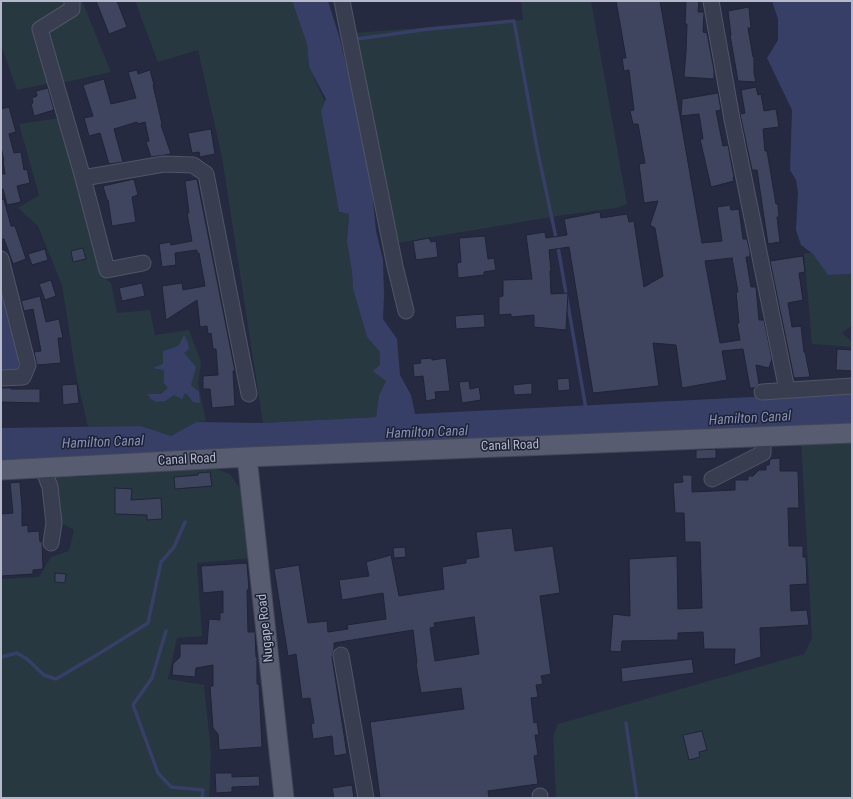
<!DOCTYPE html>
<style>
body{margin:0}
#map{position:relative;width:853px;height:799px;overflow:hidden;background:#252a40;font-family:"Roboto Condensed",sans-serif}
canvas{display:block}
.frame{position:absolute;inset:0;border:2px solid #b6b9cb;pointer-events:none}
</style>
<div id="map">
<canvas width="853" height="799"></canvas>
<div class="frame"></div>
</div>
<script>
const c = document.querySelector('canvas').getContext('2d');
c.lineJoin = 'round';
function fill(path, color) {
  c.fillStyle = color;
  c.fill(path, 'evenodd');
}
function shape(rows) {
  const path = new Path2D();
  for (const r of rows) {
    path.moveTo(r[0], r[1]);
    for (let i = 2; i < r.length; i += 2) path.lineTo(r[i], r[i + 1]);
  }
  return path;
}
function strokePath(path, color, width, dash) {
  c.strokeStyle = color;
  c.lineWidth = width;
  c.lineCap = dash ? 'butt' : 'round';
  c.setLineDash(dash || []);
  c.stroke(path);
}
function drawText(font, color, halo, rows, align = 'center') {
  c.font = font + ' "Roboto Condensed",sans-serif';
  c.lineWidth = 3;
  c.setLineDash([]);
  c.textBaseline = 'middle';
  c.strokeStyle = halo;
  c.fillStyle = color;
  for (const [text, x, y, turn = 0] of rows) {
    c.save();
    c.translate(x, y);
    c.rotate((+turn || 0) * Math.PI / 180);
    c.textAlign = isNaN(turn) ? turn : align;
    if (halo) c.strokeText(text, 0, 0);
    c.fillText(text, 0, 0);
    c.restore();
  }
}
fill(shape([
 [1,1,67,1,68,4,35,27,50,83,17,90,1,45],
 [76,1,82,1,111,72,62,83,48,30,76,16],
 [135,1,292,1,307,44,309,67,325,102,321,111,339,212,349,214,347,242,352,272,353,289,367,337,380,352,380,365,386,381,379,395,376,417,263,423,222,157,198,50,158,62],
 [521,1,591,1,627,204,616,208,563,215,397,243,354,33,523,20],
 [60,118,104,278,111,283,117,313,150,310,155,335,189,330,201,362,198,383,206,421,196,422,171,436,141,426,88,427,76,375,62,285,38,226,18,208,39,195,19,124],
 [804,253,813,253,828,275,852,274,852,325,842,333,849,339,852,343,852,347,812,344],
 [801,440,852,441,852,798,556,798,553,736,558,724,804,654,812,638],
 [214,468,230,474,247,499,252,558,197,563,202,636,177,638,168,679,204,685,211,753,209,798,1,798,1,579,39,577,51,557,69,551,74,530,60,522,53,474,76,477]
]), '#273841');
fill(shape([
 [292,1,328,1,340,39,358,117,372,191,376,231,383,260,384,295,383,319,397,339,400,375,411,395,415,414,852,392,852,427,1,462,1,428,141,426,171,436,196,422,263,423,376,417,379,395,386,381,373,371,380,365,380,352,367,337,353,289,352,272,347,242,349,214,339,212,321,111,326,99,309,67,307,44],
 [772,1,852,1,852,274,828,275,813,254,801,245,796,230,798,193,796,180,790,170,792,110,767,58,778,40,778,19],
 [1,293,19,361,17,372,1,372],
 [184,335,188,343,189,349,184,353,196,367,191,385,199,392,200,403,193,402,188,395,185,393,182,399,174,395,165,401,156,402,150,398,148,394,161,394,168,388,164,383,164,370,153,368,163,364,163,351,173,348,179,345]
]), '#373f66');
strokePath(shape([
 [357,39,429,29,514,21,537,148,558,247,586,409],
 [166,631,152,678,133,705,158,773,171,787,203,790,202,798],
 [1,657,17,653,27,659,44,675,56,679,100,653,148,623,161,562,174,547,185,522],
 [626,723,637,798]
]), '#373f66', 3.5);
const building = shape([
 [96,1,117,1,127,27,109,34,96,1],
 [616,1,660,1,702,243,722,241,717,207,730,205,731,210,739,209,743,239,747,239,750,252,750,257,746,257,751,287,756,287,759,320,764,320,772,359,769,368,756,365,759,384,754,388,750,388,743,349,722,351,727,380,682,388,676,345,653,343,659,386,593,393,569,247,549,250,551,271,550,271,551,294,568,293,566,330,534,327,534,315,511,317,511,314,499,315,499,297,503,296,503,280,532,279,526,235,545,232,546,238,567,235,564,219,600,212,601,218,627,214,629,222,634,221,644,287,663,276,655,228,650,225,658,201,644,203,639,164,645,163,638,124,633,124,630,111,634,110,629,70,624,71,622,58,626,58,616,1],
 [732,258,738,292,736,292,739,323,737,323,740,340,720,343,705,261,732,258],
 [686,1,699,1,698,12,704,12,703,32,707,33,714,70,714,79,684,77,686,51,687,24,685,24,686,1],
 [749,7,751,28,748,28,753,57,754,57,754,73,756,82,738,81,730,35,731,35,728,11,749,7],
 [137,70,138,74,150,70,154,85,153,85,162,124,161,125,171,154,151,157,146,142,149,141,145,122,138,124,137,122,114,129,123,162,109,164,100,133,89,136,84,118,93,116,83,85,104,79,111,104,136,98,128,72,137,70],
 [756,87,758,95,761,94,764,111,776,109,779,127,763,129,765,151,767,151,776,204,778,204,779,217,777,217,780,242,768,244,757,170,752,170,740,114,745,113,741,90,756,87],
 [48,88,54,110,34,116,31,104,33,103,32,98,37,96,36,91,48,88],
 [718,93,721,110,716,111,723,146,728,145,734,177,733,177,734,181,711,187,700,139,703,139,699,114,681,116,682,99,718,93],
 [9,107,16,132,9,134,14,153,21,152,24,170,27,169,30,183,17,186,21,202,7,205,3,189,1,189,1,174,5,174,3,161,4,161,1,147,1,109,9,107],
 [211,129,215,154,200,157,199,152,192,153,188,133,211,129],
 [134,179,138,195,132,197,136,222,112,226,108,200,107,200,103,186,134,179],
 [197,179,235,371,233,371,235,406,212,408,210,389,203,389,203,376,218,375,216,349,213,349,211,333,208,334,207,326,200,327,197,300,166,320,162,286,182,283,183,290,205,286,199,253,197,253,197,250,175,253,176,265,162,267,159,244,170,242,171,245,192,241,187,213,189,213,185,181,197,179],
 [4,199,11,226,15,226,26,259,13,264,4,239,1,239,1,200,4,199],
 [485,236,488,259,494,258,496,270,484,272,484,275,458,278,457,263,461,262,459,238,485,236],
 [429,238,431,242,436,241,438,257,416,260,413,241,429,238],
 [83,248,86,259,73,262,71,251,83,248],
 [45,249,48,260,32,265,28,254,45,249],
 [803,256,805,272,799,273,803,300,788,303,792,327,801,326,804,352,805,352,810,377,794,378,770,261,803,256],
 [51,280,56,296,45,300,39,284,51,280],
 [142,283,145,296,122,301,119,288,142,283],
 [40,296,46,322,59,319,63,338,58,338,61,363,37,365,34,352,41,351,33,309,24,311,21,301,40,296],
 [484,314,485,327,456,329,455,316,484,314],
 [837,349,852,350,852,371,836,370,837,349],
 [432,358,432,360,446,358,450,391,435,392,436,399,426,401,423,376,414,377,413,364,421,363,420,359,432,358],
 [569,378,570,390,558,391,557,379,569,378],
 [469,381,470,389,479,387,481,400,462,403,459,382,469,381],
 [532,383,532,394,514,395,513,385,532,383],
 [77,384,79,403,63,405,62,385,77,384],
 [1,388,11,388,11,389,40,389,40,403,1,402,1,388],
 [716,449,716,458,696,459,696,450,716,449],
 [780,458,780,471,798,471,799,508,788,508,789,546,803,546,803,557,806,557,807,584,790,585,791,611,807,610,809,625,760,628,761,657,734,665,735,649,704,649,703,632,678,633,678,640,622,641,621,652,610,651,613,614,630,616,629,559,677,556,678,609,702,608,700,542,685,542,684,513,675,513,673,483,683,482,682,475,692,475,692,492,735,490,735,480,748,480,748,476,753,476,759,470,766,470,766,465,769,465,770,459,780,458],
 [210,472,212,486,175,489,174,477,198,475,198,473,210,472],
 [20,482,22,508,22,526,28,525,28,532,39,531,40,542,42,541,43,569,33,570,33,574,1,576,1,514,13,513,10,483,20,482],
 [115,488,132,489,131,500,161,498,162,519,147,520,147,515,115,514,115,488],
 [512,528,515,551,553,546,560,593,540,596,551,674,541,676,543,684,536,685,538,697,531,698,534,723,537,722,539,735,535,735,538,755,534,756,538,784,488,791,489,798,380,798,370,722,464,709,461,688,421,693,416,664,417,663,413,630,334,643,334,649,332,657,347,754,334,756,332,736,313,739,311,724,314,723,310,698,302,699,296,654,288,656,274,569,299,565,308,623,327,621,328,632,348,629,347,625,386,619,383,593,342,600,339,580,369,576,366,562,391,555,399,596,444,589,442,567,466,563,466,559,479,557,476,532,512,528],
 [474,617,479,654,435,661,430,628,435,627,434,623,474,617],
 [405,547,406,557,394,558,393,548,405,547],
 [247,563,249,590,247,590,248,632,255,632,256,657,257,657,257,684,259,684,262,747,219,750,218,734,213,728,210,686,213,686,213,665,196,668,195,677,172,675,173,664,180,657,180,644,207,644,209,619,220,620,220,612,223,613,223,591,203,593,201,566,247,563],
 [55,573,66,574,65,583,55,582,55,573],
 [692,659,694,673,622,682,621,668,692,659],
 [702,731,707,750,699,752,700,757,689,760,683,735,702,731],
 [215,773,232,773,232,777,259,776,260,786,232,787,232,792,216,793,215,773],
 [352,785,354,798,334,798,332,788,352,785]
]);
fill(building, '#3f455e');
strokePath(building, '#202437', 1);
const minor = shape([
 [72,1,72,9,40,29,83,178,107,270,143,263],
 [342,1,395,266,406,311],
 [711,1,732,119,787,390],
 [83,178,164,164,193,165,206,174,249,394],
 [1,259,28,365,23,377,1,378],
 [762,392,852,386],
 [43,468,50,487,54,523,51,543],
 [712,479,763,453,763,436],
 [341,655,366,798],
 [540,796,540,798]
]);
const major = shape([
 [247,457,284,798],
 [1,470,247,457,852,433]
]);
strokePath(minor, '#515568', 17);
strokePath(major, '#434659', 21);
strokePath(minor, '#393d50', 15);
strokePath(major, '#575c70', 19);
drawText('13px', '#b6b9cb', '#1e2235', [
 ["Canal Road",510,446,-2],
 ["Canal Road",187,460,-3],
 ["Nugape Road",266,628,-96]
]);
drawText('italic 14px', '#858eb7', '#1e2235', [
 ["Hamilton Canal",750,419,-3],
 ["Hamilton Canal",427,433,-2],
 ["Hamilton Canal",103,443,-2]
]);
</script>
